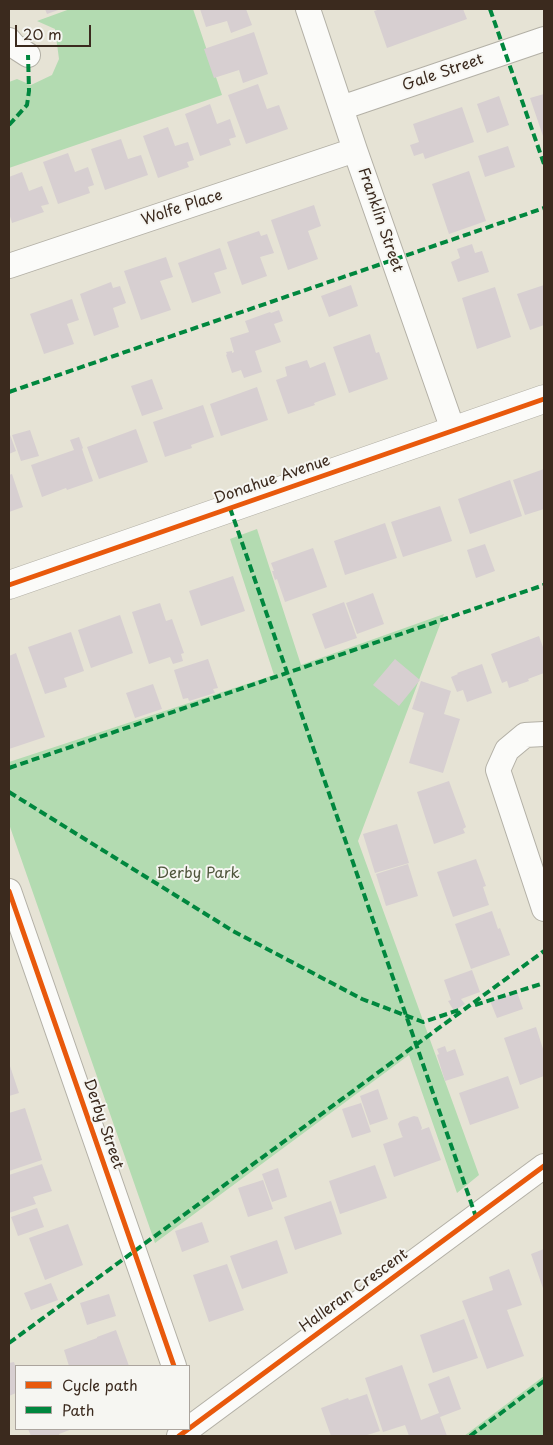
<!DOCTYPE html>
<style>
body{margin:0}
#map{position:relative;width:553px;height:1445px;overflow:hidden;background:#e6e3d5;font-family:"Playpen Sans",sans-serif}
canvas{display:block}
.frame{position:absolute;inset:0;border:10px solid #3b2a1e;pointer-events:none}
.legend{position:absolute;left:15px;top:1365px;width:175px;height:65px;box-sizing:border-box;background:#f6f6f2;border:1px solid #aba49d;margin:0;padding:6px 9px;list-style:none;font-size:15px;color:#3b2a1e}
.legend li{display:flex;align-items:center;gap:10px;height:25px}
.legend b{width:25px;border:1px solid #aba49d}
.scale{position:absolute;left:15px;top:25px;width:76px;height:22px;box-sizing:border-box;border:2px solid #3b2a1e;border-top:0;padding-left:6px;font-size:15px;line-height:18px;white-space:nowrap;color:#3b2a1e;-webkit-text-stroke:4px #f6f6f2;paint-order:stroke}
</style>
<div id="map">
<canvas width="553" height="1445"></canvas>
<div class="frame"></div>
<ul class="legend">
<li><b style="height:6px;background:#e8590c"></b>Cycle path</li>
<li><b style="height:6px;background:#00873e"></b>Path</li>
</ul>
<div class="scale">20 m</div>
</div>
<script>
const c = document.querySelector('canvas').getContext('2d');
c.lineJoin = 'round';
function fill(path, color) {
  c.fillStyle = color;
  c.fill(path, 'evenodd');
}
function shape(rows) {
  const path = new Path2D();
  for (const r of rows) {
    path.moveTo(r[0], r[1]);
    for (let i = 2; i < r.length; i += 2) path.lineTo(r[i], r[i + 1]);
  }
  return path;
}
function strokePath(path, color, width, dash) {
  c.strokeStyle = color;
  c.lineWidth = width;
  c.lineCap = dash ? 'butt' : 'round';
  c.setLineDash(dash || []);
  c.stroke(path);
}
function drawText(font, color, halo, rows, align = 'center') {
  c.font = font + ' "Playpen Sans",sans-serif';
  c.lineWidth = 4;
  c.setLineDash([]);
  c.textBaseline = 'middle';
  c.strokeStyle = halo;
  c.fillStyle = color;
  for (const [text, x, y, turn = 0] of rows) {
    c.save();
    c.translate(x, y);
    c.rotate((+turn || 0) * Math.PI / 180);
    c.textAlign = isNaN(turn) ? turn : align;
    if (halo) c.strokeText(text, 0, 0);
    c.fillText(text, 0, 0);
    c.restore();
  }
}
fill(shape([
 [70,9,193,9,222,95,9,168,9,82,17,79,31,85,52,75,59,59,55,29,37,21],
 [257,529,301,665,444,614,358,841,479,1175,457,1193,409,1055,155,1243,9,824,9,762,274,675,230,539],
 [544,1376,544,1436,464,1436]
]), '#b3dbb1');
fill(shape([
 [45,9,61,9,47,14],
 [200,9,246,9,252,25,231,33,227,21,206,27],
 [381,9,463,9,467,19,387,48,374,11],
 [254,32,268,74,243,83,239,70,214,78,204,49],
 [258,84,267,109,279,105,288,129,246,144,228,95],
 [544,94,544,135,543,136,530,98],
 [499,96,509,125,487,133,477,104],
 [210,104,217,124,230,119,236,137,229,139,231,145,200,156,185,114],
 [462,107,474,142,425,159,423,153,414,156,410,145,419,142,413,124],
 [168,127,175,146,188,142,194,160,187,162,189,167,158,178,143,136],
 [121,139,128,159,141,155,148,175,105,190,91,149],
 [508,146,515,167,485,177,478,156],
 [68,153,75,172,88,167,94,185,88,187,90,193,58,204,43,162],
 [469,171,486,221,449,234,432,184],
 [22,172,29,191,42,186,49,204,41,206,44,212,12,223,9,213,9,177],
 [314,205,321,226,308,231,318,259,288,270,271,220],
 [259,231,261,236,267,234,274,253,260,257,267,276,242,285,227,242],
 [472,244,475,253,482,251,489,272,458,282,451,262,460,258,457,249],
 [220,248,227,269,214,273,221,293,192,303,178,263],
 [166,257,173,277,160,281,171,310,141,320,124,271],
 [111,282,113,288,120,286,126,303,113,308,119,327,94,336,80,294],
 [351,285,358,306,329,317,321,296],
 [544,285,544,325,530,330,517,294],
 [495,287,511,337,477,349,462,298],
 [72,299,79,320,67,324,74,344,44,354,30,314],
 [279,310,283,321,274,324,281,342,255,351,262,372,244,378,241,370,232,373,226,355,227,354,226,352,232,351,232,353,234,352,230,338,249,332,245,321,270,312,271,313],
 [370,334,376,353,379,352,388,379,349,393,333,347],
 [307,360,310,368,325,362,336,395,314,403,315,405,288,414,276,380,287,376,285,367],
 [152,379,163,409,142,416,131,386],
 [257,387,268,420,221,436,210,404],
 [203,405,214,437,191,445,192,448,165,457,153,422],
 [136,429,148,462,99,479,87,447],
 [30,430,39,456,21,461,12,435],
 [9,432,16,451,9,454],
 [79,437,83,448,82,449,93,481,67,490,66,488,42,497,31,465,74,450,70,440],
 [544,469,544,509,525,515,513,480],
 [12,474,23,507,9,512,9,475],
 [510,480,522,516,470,534,458,499],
 [440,506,452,541,403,557,391,522],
 [385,523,397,558,345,575,334,541],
 [485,544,495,571,476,578,467,550],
 [313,548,327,587,285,602,277,579,275,580,272,571,274,571,271,563],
 [233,576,245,611,201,626,189,591],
 [373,593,384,624,357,634,346,603],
 [344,602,357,638,325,649,312,614],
 [160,603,166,621,172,619,184,653,181,654,183,661,173,664,170,657,149,664,132,612],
 [120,615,133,653,91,668,78,630],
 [71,632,84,671,64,678,67,687,45,694,28,647],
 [539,636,544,650,544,673,528,679,529,681,509,688,507,681,502,683,491,654],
 [16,653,45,737,9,749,9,656],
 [208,659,218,688,213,689,215,693,189,701,188,698,183,699,174,670],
 [395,659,420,680,399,706,373,685],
 [482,664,492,693,467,702,463,690,457,692,451,677,458,674,457,673],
 [421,681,451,691,444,714,460,719,443,773,409,763,424,713,412,709],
 [153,684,162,709,135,718,126,693],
 [449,781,466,827,463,829,465,833,434,844,417,792],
 [397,824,409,863,375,873,363,834],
 [476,859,486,886,483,887,489,905,453,917,437,872],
 [408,864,418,896,386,906,376,874],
 [492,911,498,929,500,928,510,955,471,969,455,924],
 [472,970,480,992,461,999,465,1004,454,1011,448,1001,451,1000,444,980],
 [517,992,523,1009,497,1018,490,1001],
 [536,1027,544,1052,544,1076,520,1085,504,1038],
 [445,1046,447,1052,455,1049,464,1075,445,1081,437,1055,439,1054,437,1049],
 [9,1063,19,1093,9,1096],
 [508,1076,519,1108,470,1125,459,1093],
 [378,1089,388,1119,370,1125,360,1096],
 [361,1103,371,1132,352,1138,342,1109],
 [25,1108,42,1160,9,1171,9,1113],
 [414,1116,418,1117,422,1128,421,1130,429,1127,441,1160,394,1177,383,1144,403,1137,402,1136,398,1124,400,1121],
 [42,1164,52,1191,33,1197,36,1204,9,1213,9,1175],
 [375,1165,387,1198,340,1214,329,1181],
 [278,1168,287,1197,272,1202,262,1174],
 [263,1180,273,1209,248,1217,238,1188],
 [331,1201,342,1234,295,1250,284,1217],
 [37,1208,44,1227,18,1236,11,1217],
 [202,1222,209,1242,182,1252,175,1231],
 [68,1224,83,1265,45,1280,29,1238],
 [277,1240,288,1273,242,1289,230,1256],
 [544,1249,544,1291,531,1254],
 [227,1264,244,1310,209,1322,193,1275],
 [509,1269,522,1305,507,1310,524,1356,487,1369,462,1301,493,1290,489,1277],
 [51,1283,58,1300,31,1310,24,1293],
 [109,1294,116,1316,87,1325,80,1303],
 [464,1319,478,1358,433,1373,420,1335],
 [116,1330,129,1366,69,1366,64,1350,97,1338,97,1337],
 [14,1362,16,1369,16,1393,9,1396,9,1363],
 [402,1365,421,1420,439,1413,428,1384,449,1376,461,1409,440,1417,447,1436,409,1436,405,1425,383,1432,365,1378],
 [367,1394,380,1431,364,1436,331,1436,321,1408,348,1398,349,1400],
 [28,1429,72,1429,59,1434,60,1436,31,1436]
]), '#d7cfd1');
const street = shape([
 [308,9,355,150,453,430],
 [9,40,14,46,28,55],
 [341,108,544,39],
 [9,266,355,150],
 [544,734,525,735,507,750,498,770,544,909],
 [9,891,174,1366],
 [179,1436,544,1166]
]);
const secondary = shape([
 [9,585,544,399]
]);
strokePath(street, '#b3b0a6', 26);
strokePath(secondary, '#b3b0a6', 29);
strokePath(street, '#fbfbf9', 24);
strokePath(secondary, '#fbfbf9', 28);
strokePath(shape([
 [490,9,544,164],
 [9,125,27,105,29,91,28,55],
 [9,392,544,208],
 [230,508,476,1217],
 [9,768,544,585],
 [9,792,233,931,362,999,423,1022,459,1010],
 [475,1005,544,983],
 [9,1343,544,951],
 [470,1436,544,1381]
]), '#00873e', 4, [8, 4]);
strokePath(shape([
 [9,585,544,399],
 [9,891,174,1366],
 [179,1436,544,1166]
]), '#e8590c', 5);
drawText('15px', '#3b2a1e', '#f6f6f2', [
 ["Gale Street",443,73,-19],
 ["Wolfe Place",182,208,-18],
 ["Franklin Street",380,220,71],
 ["Donahue Avenue",272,480,-19],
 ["Derby Street",103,1124,71],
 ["Halleran Crescent",354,1291,-36]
]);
drawText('15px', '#4e553b', '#f6f6f2', [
 ["Derby Park",198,874]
]);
</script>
